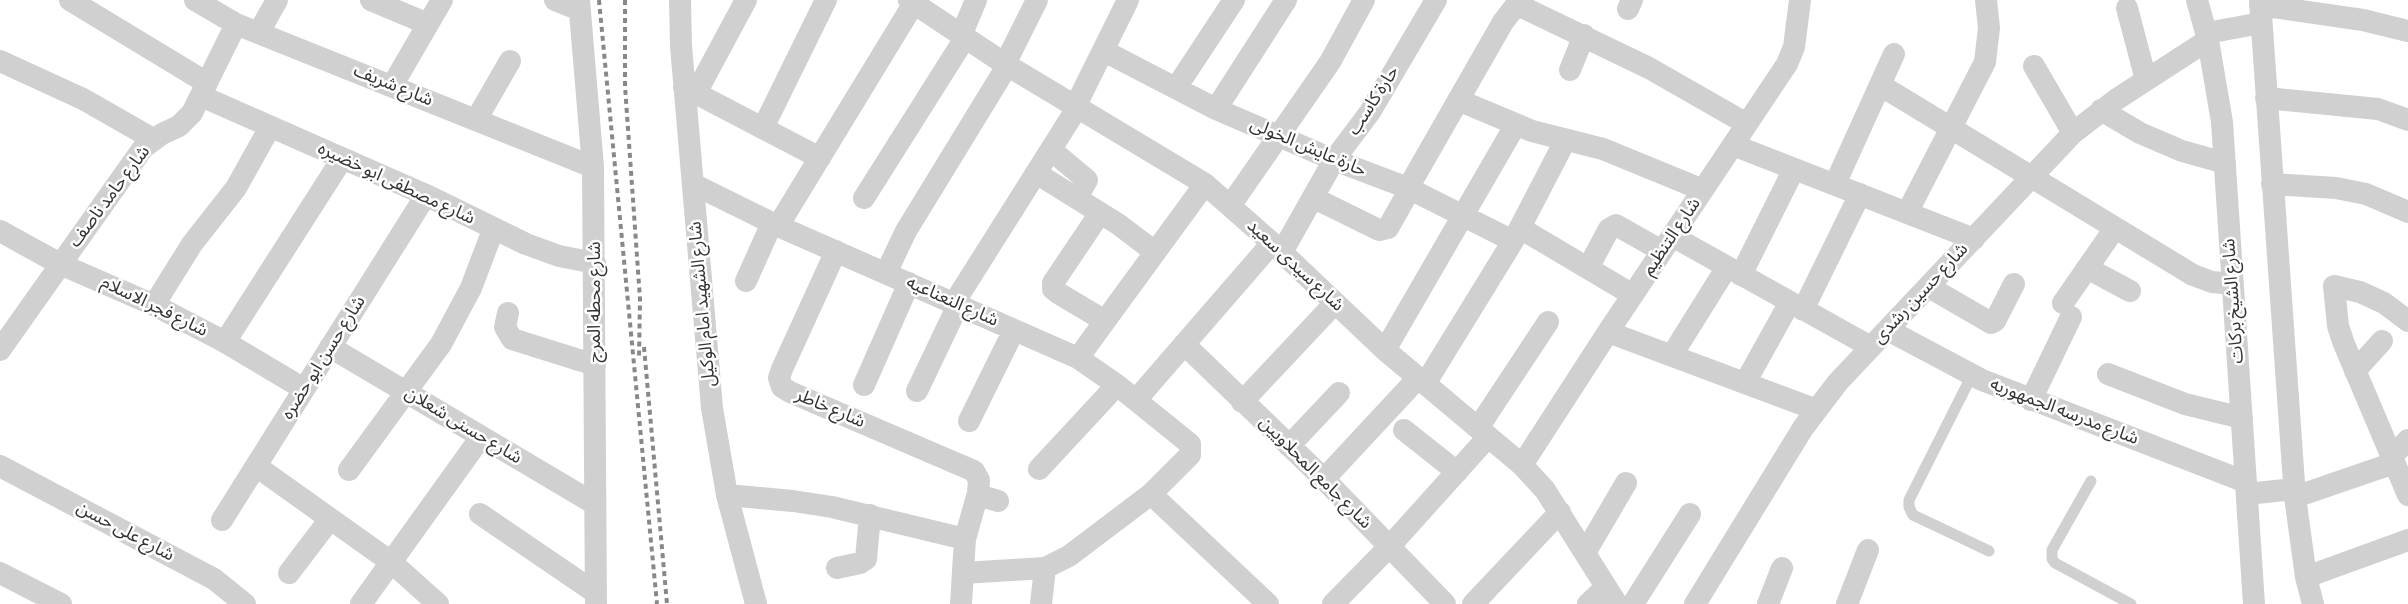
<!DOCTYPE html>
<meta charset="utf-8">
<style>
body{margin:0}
canvas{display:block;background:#fff}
</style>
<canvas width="2408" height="604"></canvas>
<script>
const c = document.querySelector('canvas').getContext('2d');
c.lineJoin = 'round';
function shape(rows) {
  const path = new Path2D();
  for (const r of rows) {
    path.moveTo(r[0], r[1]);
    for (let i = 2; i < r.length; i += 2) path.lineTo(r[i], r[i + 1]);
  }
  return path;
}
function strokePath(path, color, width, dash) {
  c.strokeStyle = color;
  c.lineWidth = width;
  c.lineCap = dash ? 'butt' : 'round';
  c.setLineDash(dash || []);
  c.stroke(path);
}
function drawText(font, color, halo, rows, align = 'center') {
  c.font = font + ' "Sofia Sans Condensed","Noto Sans Arabic",sans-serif';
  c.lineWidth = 5;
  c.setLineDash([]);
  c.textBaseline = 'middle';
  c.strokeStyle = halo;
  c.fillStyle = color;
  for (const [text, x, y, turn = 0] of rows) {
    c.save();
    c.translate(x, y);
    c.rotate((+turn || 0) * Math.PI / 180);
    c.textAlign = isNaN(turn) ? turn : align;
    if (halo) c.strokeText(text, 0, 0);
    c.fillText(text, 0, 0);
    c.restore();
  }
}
strokePath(shape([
 [1972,375,1909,500,1909,507,1913,515,1989,551],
 [2091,481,2052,550,2052,559,2055,563,2131,604]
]), '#d0d0d0', 11);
strokePath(shape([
 [70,0,207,83],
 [195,0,236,24,593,167],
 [371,0,428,24],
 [555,0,580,10],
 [579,0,593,167,596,604],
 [680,0,681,46,712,408,727,495,756,604],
 [909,0,1005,64,1205,184,1272,243,1385,350,1522,465,1545,490,1617,604],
 [2197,0,2208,40,2222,122,2254,604],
 [2260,0,2295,497,2306,577,2313,604],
 [1516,4,1649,68,1747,124],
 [2260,5,2363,20,2408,31],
 [2127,8,2146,80],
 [1628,9,1632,0],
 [259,32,277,0],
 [2207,33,2261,23],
 [961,36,976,0],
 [1104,51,1216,109,1334,160,1408,188,1513,241],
 [0,61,83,99,153,139],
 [1005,64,1037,0],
 [2034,66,2073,133],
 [1570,70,1584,35],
 [1880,85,2193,275,2212,282,2233,284],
 [392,86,442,0],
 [684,87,820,158],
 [1176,88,1234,0],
 [696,93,746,0],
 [201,96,426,195,526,244,559,256,595,263],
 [2266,98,2378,109,2408,120],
 [1458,100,1532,131,1603,149,1703,190],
 [1075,107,1128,0],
 [1216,109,1286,0],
 [2101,110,2140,133,2182,151,2225,163],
 [476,120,510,61],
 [763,128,826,0],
 [1733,145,1974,239],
 [1051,150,1087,180,1077,198],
 [1036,173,1118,224,1155,252],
 [693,184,778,226,1078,358,1117,385,1190,444,1190,455,1151,494,1069,556,1045,568,963,573],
 [1835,184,1894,54],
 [2272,184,2336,188,2366,194,2408,212],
 [1408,188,1503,22,1520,0],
 [864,198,965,38],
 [1314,198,1379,230,1388,228,1410,189],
 [1230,206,1330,62,1364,0],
 [1100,213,1053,283,1053,289,1058,293,1105,321],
 [1907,213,1985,62,1989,28,1986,0],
 [778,226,914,3],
 [1520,228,1633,295],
 [0,231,60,264,154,305,225,342,304,389],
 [1672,236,1871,347],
 [836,251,782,369,779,378,782,387,790,392,974,471,979,480,978,493,985,497,998,501],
 [1282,252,1334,160,1370,112,1436,0],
 [1588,268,1609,229,1616,225,1662,251],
 [2087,268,2130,291],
 [886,273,906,231,1007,66],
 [1741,275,1794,169],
 [746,281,772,223],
 [1929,287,1991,323,1995,321,2014,284],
 [954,303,1077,108],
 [2063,303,2115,228],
 [154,305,192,244,236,188,270,127],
 [1803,310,1860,194],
 [508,313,505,327,512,339,595,365],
 [2408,321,2384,303,2360,292,2334,286,2338,326,2344,344,2408,495],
 [1888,330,1982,380,2246,482],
 [1608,332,1817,410],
 [225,342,342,159],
 [1184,344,1324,479,1445,604],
 [330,347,595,504],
 [0,350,143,148,162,134,179,126,192,113,236,24],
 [1385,350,1516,124],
 [1672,355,1727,267],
 [1078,358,1205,184],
 [2355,371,2382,341],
 [2108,374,2185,404,2242,418],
 [1745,383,1790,302],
 [1425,384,1513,241,1565,141],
 [864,385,909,283],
 [917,391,958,305],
 [1136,400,1272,243],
 [2031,400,2071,317],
 [1242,402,1335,303],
 [969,421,1014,330],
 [1478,428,1548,322],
 [1404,430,1457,472],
 [1289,446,1339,393],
 [2391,457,2408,440],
 [1522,465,1608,332,1787,64,1794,47,1800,0],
 [0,466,214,579,245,604],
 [256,466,391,562,438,604],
 [1039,469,1117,385],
 [349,470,441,344,471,288,493,230],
 [1324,479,1418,378],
 [1151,494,1268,604],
 [2247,494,2294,489],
 [727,495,793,501,832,507,965,539],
 [2295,497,2394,463],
 [480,514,596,593],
 [222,520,426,195],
 [1585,553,1626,483],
 [837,568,860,563,866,559,870,515],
 [0,573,61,604],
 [289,573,330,519],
 [2306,577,2408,540],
 [361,604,481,437],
 [961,604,965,539,978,493],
 [1041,604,1045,568],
 [1333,604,1389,547,1488,437],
 [1473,604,1560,512],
 [1588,604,1606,587],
 [1633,604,1690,514],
 [1695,604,1803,428,1838,382,2073,133,2117,99,2208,40],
 [1768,604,1782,568],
 [1847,604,1868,550]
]), '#d0d0d0', 22);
strokePath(shape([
 [599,0,657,604],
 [625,0,625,86,640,299,639,357],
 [644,347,667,604]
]), '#888', 4, [5, 4]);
drawText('18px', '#333', '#fff', [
 ["شارع شريف",393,86,22],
 ["حارة كاسب",1374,101,-57],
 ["حارة عايش الخولى",1308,148,23],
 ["شارع مصطفى ابو خضيره",396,184,25],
 ["شارع حامد ناصف",110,197,-53],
 ["شارع التنظيم",1672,237,-56],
 ["شارع سيدى سعيد",1295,266,43],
 ["شارع حسين رشدى",1921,294,-47],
 ["شارع الشيخ بركات",2234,301,-94],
 ["شارع محطه المرج",595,302,-90],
 ["شارع النعناعيه",952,302,24],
 ["شارع الشهيد امام الوكيل",703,304,-95],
 ["شارع فجر الاسلام",154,307,26],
 ["شارع حسن ابو حضره",324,358,-58],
 ["شارع خاطر",830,409,23],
 ["شارع مدرسه الجمهوريه",2064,412,21],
 ["شارع حسنى شعلان",463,426,31],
 ["شارع جامع المحلاويين",1315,473,45],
 ["شارع على حسن",125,532,28]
]);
</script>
